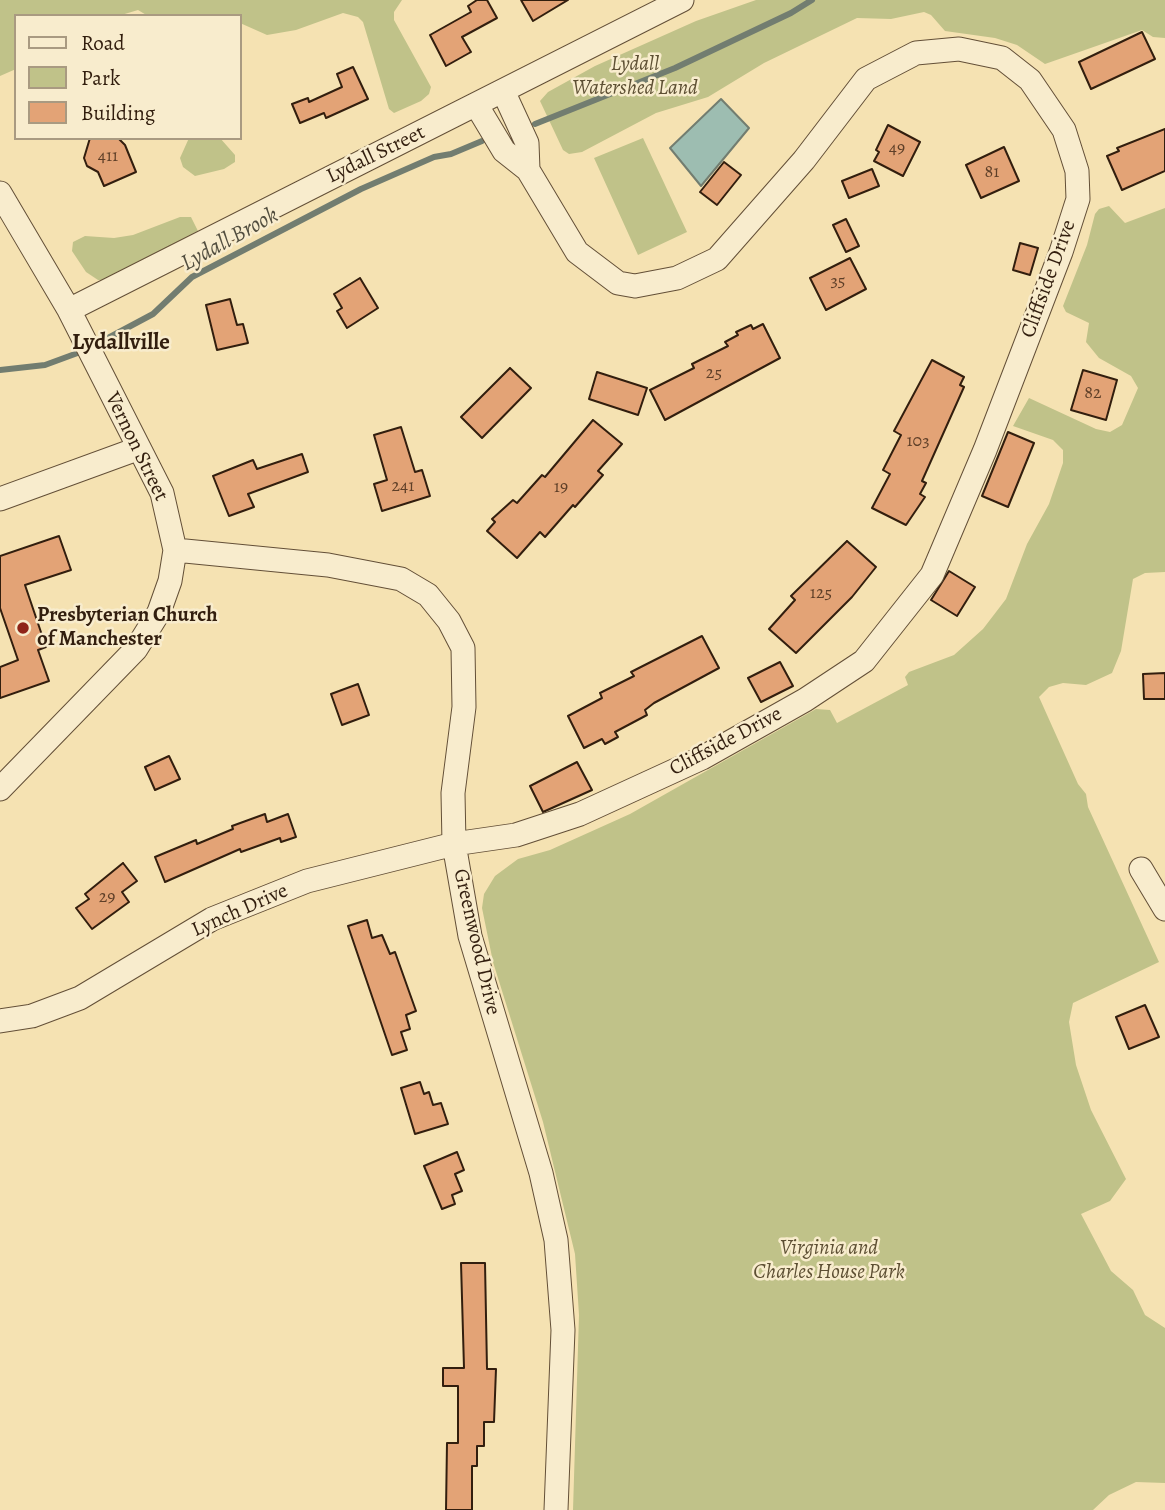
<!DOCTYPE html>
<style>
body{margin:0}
#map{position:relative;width:1165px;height:1510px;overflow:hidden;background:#f5e2b2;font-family:Alegreya,serif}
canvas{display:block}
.legend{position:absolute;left:14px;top:14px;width:228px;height:126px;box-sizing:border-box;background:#f8eccd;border:2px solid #a99a81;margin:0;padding:9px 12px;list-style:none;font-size:21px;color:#321e0e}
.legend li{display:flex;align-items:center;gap:14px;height:35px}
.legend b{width:35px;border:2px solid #a99a81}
</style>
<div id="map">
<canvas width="1165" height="1510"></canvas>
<ul class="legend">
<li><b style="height:9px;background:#f8eccd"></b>Road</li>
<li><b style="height:19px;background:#c0c289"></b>Park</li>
<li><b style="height:19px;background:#e3a376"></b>Building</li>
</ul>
</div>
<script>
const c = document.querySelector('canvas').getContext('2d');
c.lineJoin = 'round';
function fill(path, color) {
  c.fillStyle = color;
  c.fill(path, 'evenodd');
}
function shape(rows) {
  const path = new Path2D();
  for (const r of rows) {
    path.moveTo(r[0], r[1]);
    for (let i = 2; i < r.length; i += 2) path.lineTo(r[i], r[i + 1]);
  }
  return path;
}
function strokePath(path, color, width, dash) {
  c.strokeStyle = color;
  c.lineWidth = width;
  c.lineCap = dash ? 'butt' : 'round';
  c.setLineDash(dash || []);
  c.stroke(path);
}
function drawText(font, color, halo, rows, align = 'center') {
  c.font = font + ' Alegreya,serif';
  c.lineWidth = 5;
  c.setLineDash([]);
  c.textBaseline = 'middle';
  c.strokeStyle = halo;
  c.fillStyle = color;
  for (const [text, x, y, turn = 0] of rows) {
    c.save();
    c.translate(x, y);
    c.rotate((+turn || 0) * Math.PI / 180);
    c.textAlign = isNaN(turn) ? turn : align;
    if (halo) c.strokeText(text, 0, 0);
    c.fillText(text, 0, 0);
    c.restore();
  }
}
fill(shape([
 [0,0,402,0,394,12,394,20,431,87,429,94,421,101,394,113,389,109,363,22,358,17,343,13,296,30,267,35,240,23,240,16,148,16,138,10,118,16,16,16,16,69,0,76],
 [756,0,1165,0,1165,38,1153,37,1142,30,1045,64,1017,45,995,38,945,31,931,15,924,12,891,19,857,18,764,63,708,97,656,113,582,152,569,154,563,150,540,101,548,92,595,66,696,21],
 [189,138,220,138,235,155,235,162,224,169,195,176,183,167,180,158],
 [643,138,687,232,638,255,594,158],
 [1109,206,1125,223,1165,208,1165,572,1145,573,1133,579,1121,651,1112,673,1086,685,1063,683,1049,687,1039,697,1078,784,1086,794,1088,807,1159,962,1073,1003,1069,1022,1076,1065,1091,1110,1126,1179,1110,1201,1081,1214,1111,1271,1133,1290,1145,1315,1165,1328,1165,1483,1136,1482,1109,1495,1093,1510,573,1510,579,1315,575,1254,543,1122,493,962,482,908,484,894,495,876,518,859,550,850,630,814,816,709,830,710,837,723,908,685,905,677,909,672,954,655,983,629,1006,599,1027,544,1049,504,1063,463,1063,450,1053,440,1013,426,1029,398,1096,429,1110,432,1122,425,1138,388,1131,376,1099,358,1086,342,1089,323,1066,312,1063,306,1087,245,1095,214,1099,209],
 [180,217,191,217,198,231,104,280,98,280,86,272,72,251,73,242,85,236,114,238,133,235]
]), '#c0c289');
const water = shape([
 [721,99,749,128,701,186,670,148,721,99]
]);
fill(water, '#9dbdb1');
strokePath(water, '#727d70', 2);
strokePath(shape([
 [535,124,675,68,791,13,812,0],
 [93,346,153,314,192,277,361,189,434,157,451,154,482,141],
 [0,370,45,365,83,351]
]), '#727d70', 6);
const building = shape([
 [477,0,487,0,497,18,462,37,471,52,446,66,430,35,471,12,468,6,477,0],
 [521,0,568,0,533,21,521,0],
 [1142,32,1155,59,1091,89,1079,62,1142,32],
 [353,67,368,99,326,118,324,113,300,123,292,104,308,98,309,102,342,87,337,74,353,67],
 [888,125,920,142,903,176,874,161,879,152,876,150,888,125],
 [1165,129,1165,171,1122,190,1107,156,1119,151,1117,148,1165,129],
 [90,138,118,138,125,145,136,172,104,186,98,172,87,166,84,158,90,138],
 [1004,147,1019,181,981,198,966,165,1004,147],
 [724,162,741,175,717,205,700,192,724,162],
 [872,169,879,186,849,198,842,181,872,169],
 [846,219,859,246,846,252,833,225,846,219],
 [1020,243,1038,248,1030,275,1013,270,1020,243],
 [850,258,866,289,826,310,810,278,850,258],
 [360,278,378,308,347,328,337,311,342,308,334,294,360,278],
 [230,299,237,325,243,324,248,343,217,350,206,305,230,299],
 [763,324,780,358,665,420,650,390,694,368,692,364,728,346,725,342,738,335,736,332,751,325,753,329,763,324],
 [932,360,964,377,960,385,964,387,922,481,926,483,920,494,925,497,906,525,872,508,890,474,883,470,901,435,894,431,932,360],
 [510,368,531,388,482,438,461,417,510,368],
 [1083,370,1117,380,1106,420,1071,410,1083,370],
 [597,372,647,388,638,415,589,399,597,372],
 [593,420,622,444,598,471,603,475,575,507,573,505,545,537,540,532,517,558,487,531,495,522,492,519,513,500,517,503,542,475,545,477,593,420],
 [401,427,415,472,422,470,430,496,382,511,374,484,387,480,374,435,401,427],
 [1008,432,1034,443,1008,507,982,496,1008,432],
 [302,454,308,472,248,494,254,507,229,516,213,476,253,460,257,469,302,454],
 [59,536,71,570,25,585,46,647,38,650,49,681,0,698,0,667,18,660,0,608,0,556,59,536],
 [847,541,876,567,852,597,796,653,769,629,795,600,791,596,847,541],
 [949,571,975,587,957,616,931,600,949,571],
 [702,636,719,668,654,703,645,710,647,715,615,732,618,737,605,744,602,739,584,748,568,716,602,698,600,693,634,676,631,672,702,636],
 [780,662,793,686,761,702,748,678,780,662],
 [1165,673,1165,699,1144,699,1143,674,1165,673],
 [358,684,369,715,342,725,331,694,358,684],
 [169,756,180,779,155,790,145,767,169,756],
 [577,762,592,790,543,812,530,786,577,762],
 [265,814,267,822,288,814,296,837,281,842,280,838,241,852,240,849,165,882,155,857,196,840,197,844,233,829,232,826,265,814],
 [123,863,137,881,122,892,129,902,92,929,76,908,89,899,85,894,123,863],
 [367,920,372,938,382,935,390,954,395,952,416,1011,406,1015,410,1029,401,1032,407,1050,392,1055,348,926,367,920],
 [1145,1005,1159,1037,1129,1049,1116,1017,1145,1005],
 [420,1082,424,1094,429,1092,433,1105,441,1103,448,1124,415,1134,401,1088,420,1082],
 [457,1152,464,1170,455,1174,462,1191,452,1195,455,1204,442,1209,424,1166,457,1152],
 [461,1263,485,1263,487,1369,496,1369,494,1422,484,1422,484,1446,477,1446,477,1466,472,1466,472,1510,446,1510,447,1443,458,1443,458,1386,443,1386,443,1368,464,1368,461,1263]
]);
fill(building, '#e3a376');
strokePath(building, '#321e0e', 2);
const minor = shape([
 [504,93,527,143,528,170],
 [0,193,69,310,162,493,175,550,170,581,159,612,136,649,0,789],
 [69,310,682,0],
 [0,499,137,449],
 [175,550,328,565,401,579,428,595,449,621,463,648,464,707,453,793,454,844,470,936,541,1173,556,1240,563,1330,556,1510],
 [1141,869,1165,909],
 [0,1021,32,1016,80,998,212,919,307,881,454,844,516,835,580,814,702,758,805,700,864,661,932,575,985,450,1061,252,1078,199,1077,171,1064,130,1030,80,1002,58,959,49,916,53,866,79,804,160,717,259,677,278,635,286,618,283,577,252,528,170,504,151,477,106]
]);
strokePath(minor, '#634f37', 25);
strokePath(minor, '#f8eccd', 23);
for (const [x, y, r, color] of [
 [23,628,7,"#8f2418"]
]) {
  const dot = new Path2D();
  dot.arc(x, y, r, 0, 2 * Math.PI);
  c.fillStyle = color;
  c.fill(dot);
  strokePath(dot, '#f8eccd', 2.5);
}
drawText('18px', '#5e3f28', null, [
 ["49",897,149],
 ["411",108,157],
 ["81",992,173],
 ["35",838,282],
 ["25",714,374],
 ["82",1093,394],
 ["103",918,442],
 ["241",403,487],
 ["19",561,488],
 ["125",821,594],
 ["29",107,898]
]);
drawText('italic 21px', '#5d4f33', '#f8eccd', [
 ["Lydall",635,65],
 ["Watershed Land",635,89],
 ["Virginia and",829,1249],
 ["Charles House Park",829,1273]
]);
drawText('21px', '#321e0e', '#f8eccd', [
 ["Lydall Street",376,155,-26],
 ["Cliffside Drive",1049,279,-70],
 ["Vernon Street",136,447,64],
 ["Cliffside Drive",726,742,-28],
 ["Lynch Drive",240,911,-24],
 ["Greenwood Drive",476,942,77]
]);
drawText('bold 21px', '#321e0e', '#f8eccd', [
 ["Presbyterian Church",37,616],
 ["of Manchester",37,640]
], 'left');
drawText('italic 23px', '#524e3f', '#f8eccd', [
 ["Lydall Brook",230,240,-29]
]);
drawText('bold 23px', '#321e0e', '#f8eccd', [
 ["Lydallville",121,343]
]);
</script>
